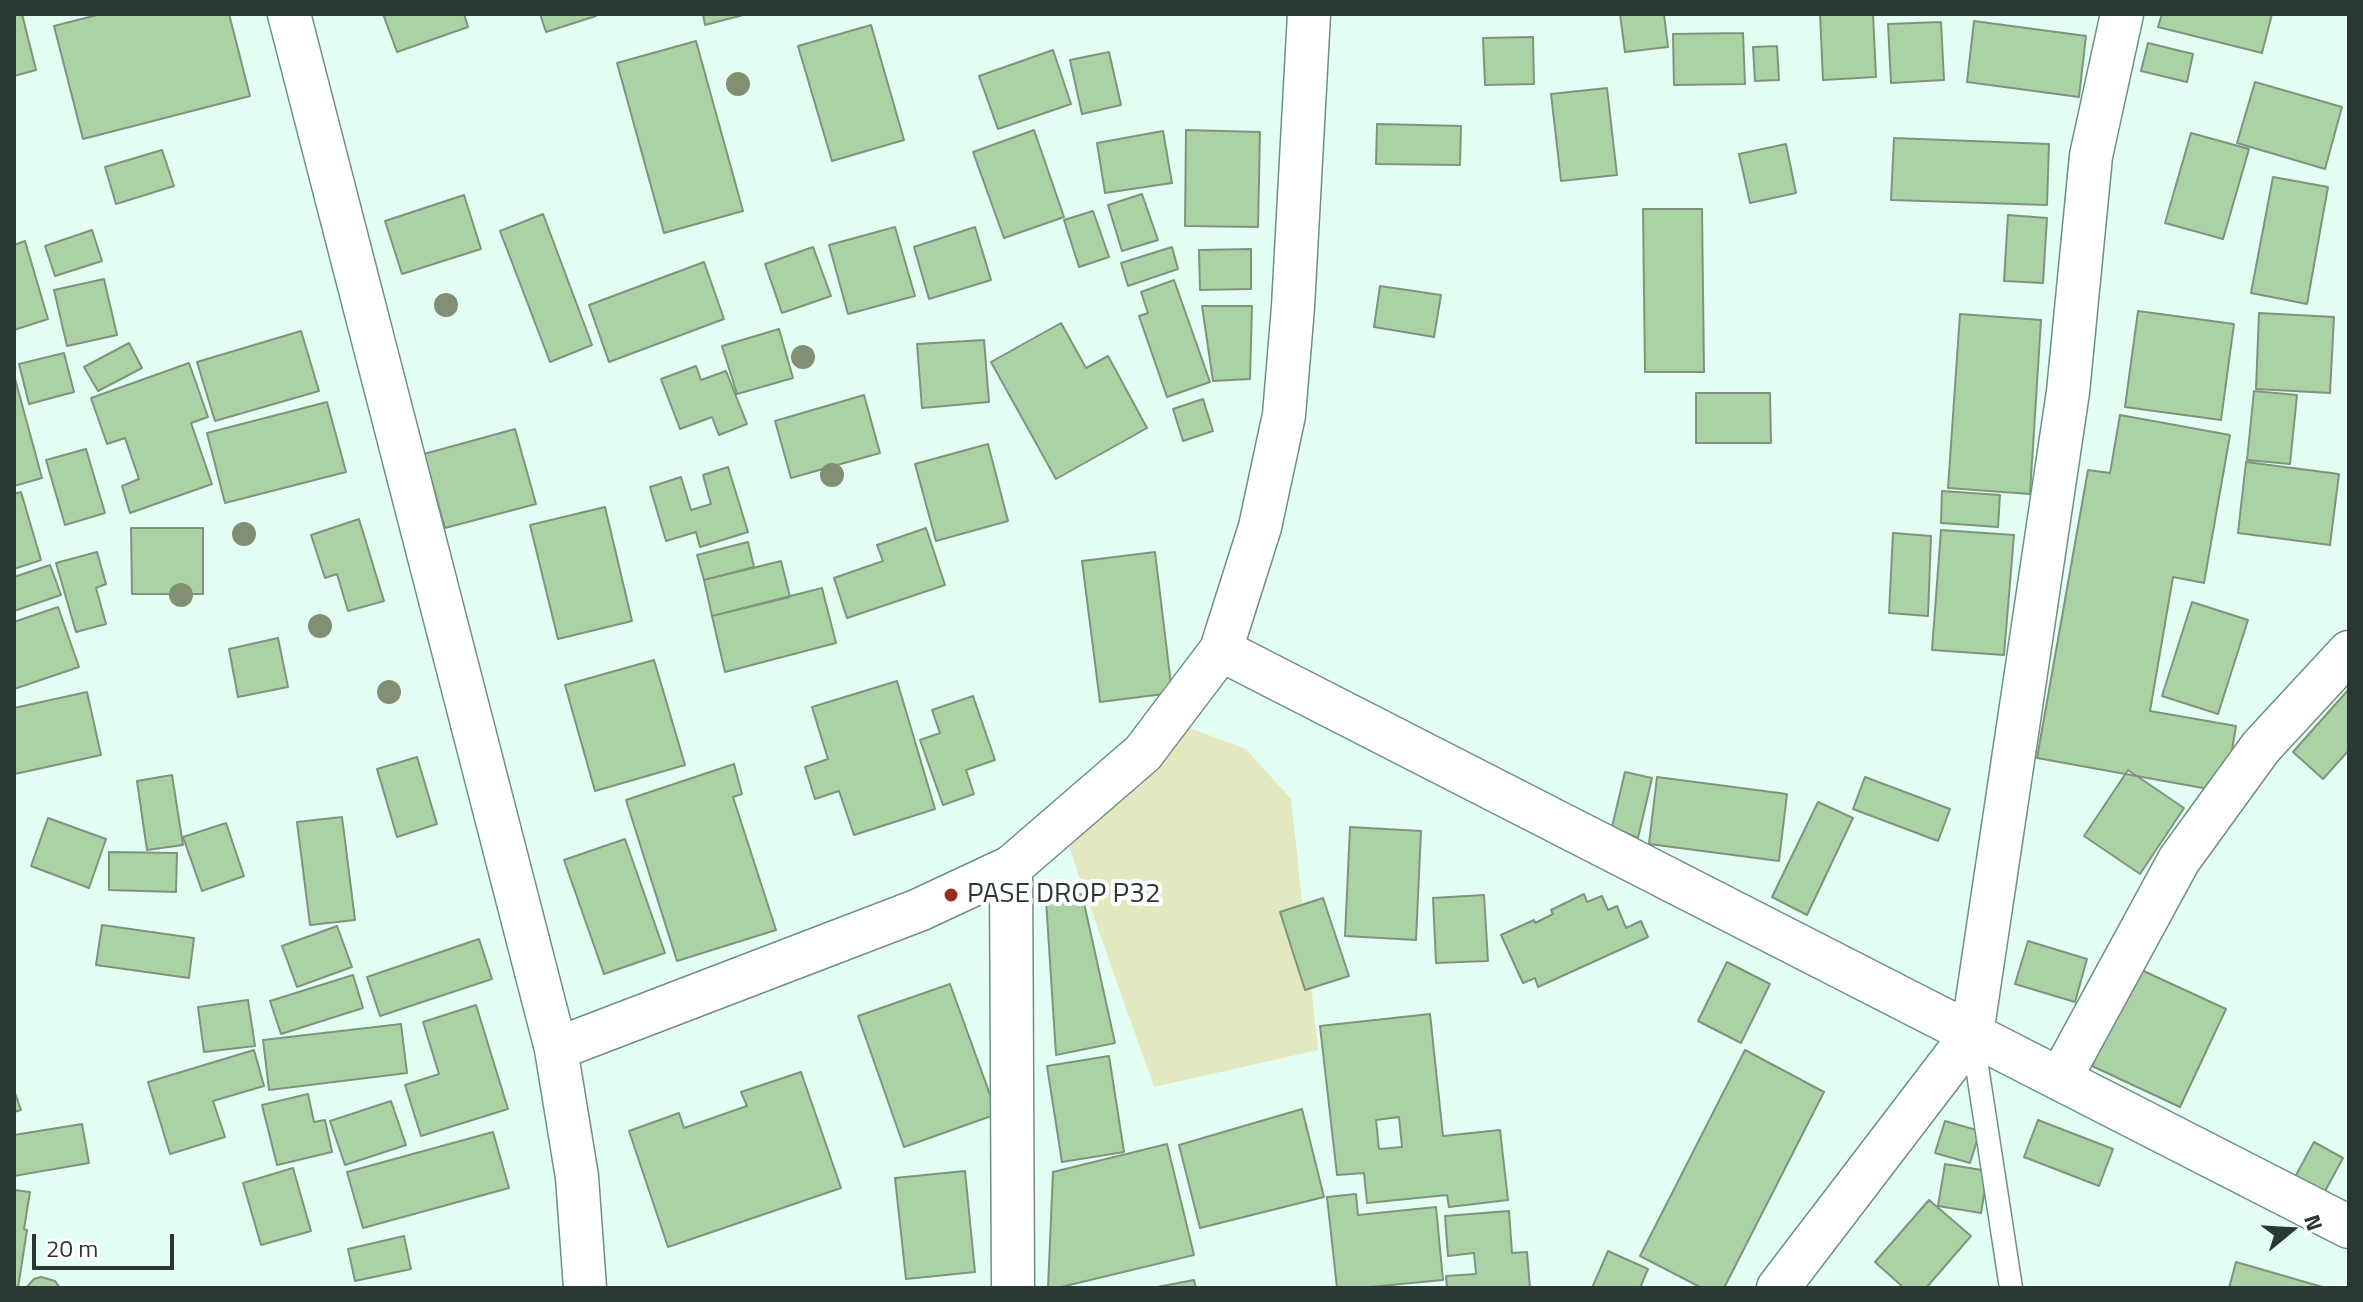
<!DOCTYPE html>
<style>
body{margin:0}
#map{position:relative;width:2363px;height:1302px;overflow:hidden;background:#e3fef3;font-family:"Titillium Web",sans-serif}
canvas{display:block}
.frame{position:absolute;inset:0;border:16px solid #2a3732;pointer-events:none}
.north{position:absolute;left:2251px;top:1190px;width:80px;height:80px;-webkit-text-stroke:6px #fff;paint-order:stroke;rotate:72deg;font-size:22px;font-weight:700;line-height:32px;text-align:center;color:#2a3732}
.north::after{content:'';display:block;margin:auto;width:28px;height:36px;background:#2a3732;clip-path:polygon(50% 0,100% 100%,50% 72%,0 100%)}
.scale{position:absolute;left:32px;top:1234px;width:142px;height:36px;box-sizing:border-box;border:4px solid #2a3732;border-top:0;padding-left:10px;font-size:24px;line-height:28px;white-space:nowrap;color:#2a3732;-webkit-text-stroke:6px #fff;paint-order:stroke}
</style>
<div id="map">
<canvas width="2363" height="1302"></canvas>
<div class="frame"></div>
<div class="north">N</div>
<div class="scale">20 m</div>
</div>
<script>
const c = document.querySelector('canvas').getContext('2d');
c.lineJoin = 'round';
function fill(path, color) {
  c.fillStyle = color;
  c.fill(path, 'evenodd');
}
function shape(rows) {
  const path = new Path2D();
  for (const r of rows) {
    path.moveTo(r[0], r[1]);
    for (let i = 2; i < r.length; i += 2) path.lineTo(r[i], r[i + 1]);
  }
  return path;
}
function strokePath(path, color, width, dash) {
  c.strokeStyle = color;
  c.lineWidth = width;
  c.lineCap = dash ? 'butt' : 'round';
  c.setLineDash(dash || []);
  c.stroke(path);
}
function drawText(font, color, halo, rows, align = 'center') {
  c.font = font + ' "Titillium Web",sans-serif';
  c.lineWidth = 8;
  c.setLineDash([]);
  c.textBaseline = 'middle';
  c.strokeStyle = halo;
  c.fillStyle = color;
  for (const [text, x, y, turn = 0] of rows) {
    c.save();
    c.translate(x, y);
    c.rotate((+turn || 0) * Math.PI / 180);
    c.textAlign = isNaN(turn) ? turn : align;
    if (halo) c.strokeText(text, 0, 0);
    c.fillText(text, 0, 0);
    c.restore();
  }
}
fill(shape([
 [1187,727,1246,749,1291,799,1318,1050,1154,1087,1069,847]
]), '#e3e8c0');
const building = shape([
 [14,14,22,14,36,70,14,76,14,14],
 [101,14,229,14,250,96,83,139,54,26,101,14],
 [383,14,464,14,468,27,397,52,383,14],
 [540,14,595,14,596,16,546,32,540,14],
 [703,14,747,14,705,25,703,14],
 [1620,14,1664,14,1668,47,1625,52,1620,14],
 [1820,14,1873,14,1876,77,1823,80,1820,14],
 [2162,14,2272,14,2262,53,2158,27,2162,14],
 [1974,21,2086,36,2079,97,1967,82,1974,21],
 [1941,22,1944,80,1891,83,1888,24,1941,22],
 [871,25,904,140,832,161,798,46,871,25],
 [1743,33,1745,84,1674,85,1673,34,1743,33],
 [1533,37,1534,84,1485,85,1483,38,1533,37],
 [696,41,743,211,664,233,617,63,696,41],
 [2148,43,2193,54,2187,82,2141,71,2148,43],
 [1777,46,1779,80,1755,81,1753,47,1777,46],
 [1053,50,1071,104,998,129,979,76,1053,50],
 [1109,52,1121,105,1082,114,1070,60,1109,52],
 [2255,82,2342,107,2325,169,2237,143,2255,82],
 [1607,88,1617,175,1561,181,1551,94,1607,88],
 [1377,124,1461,126,1460,165,1376,164,1377,124],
 [1034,130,1064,217,1004,238,973,152,1034,130],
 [1186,130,1260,132,1258,227,1185,226,1186,130],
 [1163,131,1172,183,1105,193,1097,143,1163,131],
 [2191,133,2249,149,2223,239,2165,223,2191,133],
 [1894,138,2049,144,2047,205,1891,200,1894,138],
 [1786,144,1796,193,1750,203,1739,154,1786,144],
 [162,150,174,186,116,204,105,167,162,150],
 [2273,177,2328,187,2307,304,2251,293,2273,177],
 [1142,194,1158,240,1122,251,1108,205,1142,194],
 [464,195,481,249,402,274,385,221,464,195],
 [1643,209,1702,209,1704,372,1645,372,1643,209],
 [1093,211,1109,257,1079,267,1064,220,1093,211],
 [543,214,592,345,550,362,500,231,543,214],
 [2008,215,2047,218,2043,283,2004,281,2008,215],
 [895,227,915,296,848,314,829,245,895,227],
 [975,227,991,280,929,299,914,247,975,227],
 [92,230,102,261,55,276,45,246,92,230],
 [25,241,48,319,14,330,14,245,25,241],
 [813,247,831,296,782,313,765,264,813,247],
 [1172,247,1178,269,1128,286,1121,263,1172,247],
 [1251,249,1251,289,1200,290,1199,250,1251,249],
 [704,262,724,319,609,362,589,305,704,262],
 [104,279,117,335,67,346,54,290,104,279],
 [1174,280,1210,382,1167,397,1139,316,1148,313,1141,292,1174,280],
 [1380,286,1441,295,1434,337,1374,327,1380,286],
 [1202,306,1252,306,1250,379,1213,381,1202,306],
 [2138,311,2234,324,2221,420,2125,407,2138,311],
 [2259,313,2334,317,2330,393,2256,389,2259,313],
 [1960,314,2041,320,2030,494,1948,488,1960,314],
 [1061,323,1086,368,1108,356,1147,428,1056,479,991,362,1061,323],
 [779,329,793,378,737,394,722,346,779,329],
 [301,331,319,391,215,421,197,362,301,331],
 [984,340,989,402,922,408,917,344,984,340],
 [129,343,142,368,98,391,84,367,129,343],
 [64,353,74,392,29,404,19,364,64,353],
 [189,363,208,417,191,423,212,484,130,513,122,486,139,479,125,438,107,444,91,398,189,363],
 [696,366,701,380,726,371,747,424,719,435,712,417,680,429,661,379,696,366],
 [14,375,42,478,14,486,14,375],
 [2254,391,2297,395,2290,464,2247,460,2254,391],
 [1696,393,1770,393,1771,443,1696,443,1696,393],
 [864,395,880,453,791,478,775,421,864,395],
 [1203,399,1213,431,1183,441,1173,409,1203,399],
 [327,402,346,472,225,503,207,433,327,402],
 [2120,415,2230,435,2204,583,2173,577,2150,711,2236,726,2225,792,2037,758,2088,470,2110,473,2120,415],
 [515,429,536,504,445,528,424,454,515,429],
 [988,444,1008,521,936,541,915,464,988,444],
 [86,449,105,513,65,525,46,460,86,449],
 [2246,462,2339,474,2330,545,2238,533,2246,462],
 [728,467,748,532,700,547,696,532,666,541,650,487,681,477,691,510,711,504,703,475,728,467],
 [1942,491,2000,495,1998,527,1941,523,1942,491],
 [21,492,41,560,14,569,14,494,21,492],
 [605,507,632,621,558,639,530,525,605,507],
 [359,519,384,601,348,611,337,574,325,578,311,535,359,519],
 [131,528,203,528,203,594,132,594,131,528],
 [926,528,945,585,847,618,834,578,883,561,877,545,926,528],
 [1941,530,2014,535,2004,655,1932,650,1941,530],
 [1893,533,1931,536,1928,616,1889,613,1893,533],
 [748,542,754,567,704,580,697,555,748,542],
 [97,552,106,584,96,588,106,624,76,632,56,563,97,552],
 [1155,552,1172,693,1100,702,1082,561,1155,552],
 [781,561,790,597,712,616,704,580,781,561],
 [50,565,61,595,14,611,14,577,50,565],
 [822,588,836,643,725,672,712,616,822,588],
 [2192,602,2248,620,2218,714,2162,696,2192,602],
 [58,607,79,667,14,689,14,622,58,607],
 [278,638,288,687,238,697,229,649,278,638],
 [654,660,685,765,595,791,565,685,654,660],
 [897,681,935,809,854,835,839,791,815,799,805,767,828,759,812,707,897,681],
 [2349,689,2349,750,2323,779,2293,752,2349,689],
 [87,692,101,755,15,774,14,708,87,692],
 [973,696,995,760,966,770,974,794,943,805,920,740,940,733,932,710,973,696],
 [417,757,437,824,397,837,377,769,417,757],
 [734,764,742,794,733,797,776,930,677,961,626,800,734,764],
 [2128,770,2184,808,2140,874,2084,836,2128,770],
 [1625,772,1652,778,1638,838,1612,827,1625,772],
 [172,775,183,845,147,850,137,781,172,775],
 [1657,777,1787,794,1779,861,1649,844,1657,777],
 [1865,777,1950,809,1938,841,1853,809,1865,777],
 [1818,802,1853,818,1807,915,1772,897,1818,802],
 [342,817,355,920,310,925,297,822,342,817],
 [48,818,106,839,89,888,31,866,48,818],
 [226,823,244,876,202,891,183,837,226,823],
 [1350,827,1421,831,1416,940,1345,936,1350,827],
 [625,839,665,953,604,974,564,860,625,839],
 [109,852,177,853,176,892,109,890,109,852],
 [1082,894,1115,1043,1056,1055,1046,900,1082,894],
 [1584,894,1587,902,1602,896,1608,910,1617,906,1626,928,1641,921,1648,937,1538,987,1535,978,1523,983,1501,935,1534,920,1535,923,1553,914,1551,910,1584,894],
 [1484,895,1488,961,1436,963,1433,898,1484,895],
 [1323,898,1349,976,1305,990,1280,912,1323,898],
 [102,925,194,938,189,978,96,965,102,925],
 [337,926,352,967,297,987,282,946,337,926],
 [479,939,492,979,380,1016,367,977,479,939],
 [2028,941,2087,959,2075,1002,2015,984,2028,941],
 [1727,962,1770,984,1741,1043,1698,1021,1727,962],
 [2137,968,2226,1009,2180,1107,2092,1066,2137,968],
 [353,975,363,1008,281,1034,270,1001,353,975],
 [950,984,997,1114,904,1147,858,1016,950,984],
 [248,1000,255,1046,204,1052,198,1007,248,1000],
 [476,1005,508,1109,421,1136,405,1085,439,1074,423,1022,476,1005],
 [1430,1014,1443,1136,1500,1130,1508,1200,1449,1207,1447,1195,1367,1203,1364,1173,1337,1175,1320,1026,1430,1014],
 [1399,1117,1402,1147,1379,1149,1376,1120,1399,1117],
 [401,1024,407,1073,269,1090,263,1040,401,1024],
 [254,1050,264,1086,213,1101,225,1137,170,1154,148,1082,254,1050],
 [1745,1050,1824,1092,1724,1288,1702,1288,1640,1256,1745,1050],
 [1109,1056,1124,1152,1062,1162,1047,1066,1109,1056],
 [801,1072,841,1188,668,1247,629,1131,679,1113,684,1128,747,1106,741,1092,801,1072],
 [14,1090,21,1110,14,1112,14,1090],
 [308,1094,314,1122,325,1120,332,1152,277,1165,262,1105,308,1094],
 [391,1101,406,1145,345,1165,330,1121,391,1101],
 [1302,1109,1324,1197,1200,1228,1179,1145,1302,1109],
 [2038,1120,2113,1149,2099,1186,2024,1157,2038,1120],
 [1945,1121,1980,1131,1970,1163,1935,1153,1945,1121],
 [82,1124,89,1163,14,1176,14,1135,82,1124],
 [493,1132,509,1188,363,1228,347,1172,493,1132],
 [2314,1142,2343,1158,2324,1193,2295,1177,2314,1142],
 [1167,1144,1194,1255,1057,1288,1048,1288,1053,1172,1167,1144],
 [1945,1164,1988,1171,1981,1213,1938,1206,1945,1164],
 [293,1168,311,1231,261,1245,243,1183,293,1168],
 [965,1171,975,1272,906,1279,895,1178,965,1171],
 [14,1190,30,1192,24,1229,27,1230,18,1288,14,1288,14,1190],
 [1356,1194,1358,1215,1436,1207,1443,1280,1359,1288,1337,1288,1327,1197,1356,1194],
 [1929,1200,1971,1236,1926,1288,1904,1288,1875,1262,1929,1200],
 [1509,1211,1512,1253,1527,1252,1530,1288,1447,1288,1446,1276,1476,1274,1474,1253,1448,1256,1445,1216,1509,1211],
 [404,1236,411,1269,355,1281,348,1249,404,1236],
 [1608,1251,1648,1269,1640,1288,1592,1288,1608,1251],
 [2236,1262,2326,1288,2229,1288,2236,1262],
 [41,1277,55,1281,60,1288,26,1288,34,1279,41,1277],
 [1194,1280,1196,1288,1152,1288,1194,1280]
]);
fill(building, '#abd2a5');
strokePath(building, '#80937d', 2);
const service = shape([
 [1972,1034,2011,1288]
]);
const minor = shape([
 [289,14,556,1049,577,1177,585,1288],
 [1221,650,2349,1227],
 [1011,867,1013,1288],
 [556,1049,919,910,1011,867,1143,753,1221,650,1260,527,1284,415,1293,307,1309,14],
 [2060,1079,2179,860,2261,747,2349,652],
 [1778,1288,1972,1034,2068,392,2091,156,2122,14]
]);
strokePath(service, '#708f82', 25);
strokePath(minor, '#708f82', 45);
strokePath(service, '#fff', 22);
strokePath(minor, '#fff', 42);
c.fillStyle = '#828f72';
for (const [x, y] of [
 [738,84],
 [446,305],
 [803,357],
 [832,475],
 [244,534],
 [181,595],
 [320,626],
 [389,692]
]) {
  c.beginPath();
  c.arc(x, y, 12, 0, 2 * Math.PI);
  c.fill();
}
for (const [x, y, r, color] of [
 [951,895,8,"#972d1d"]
]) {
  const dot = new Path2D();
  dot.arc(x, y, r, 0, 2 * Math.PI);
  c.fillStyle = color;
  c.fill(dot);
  strokePath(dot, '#fff', 3);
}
drawText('28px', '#2a3732', '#fff', [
 ["PASE DROP P32",967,895]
], 'left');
</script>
